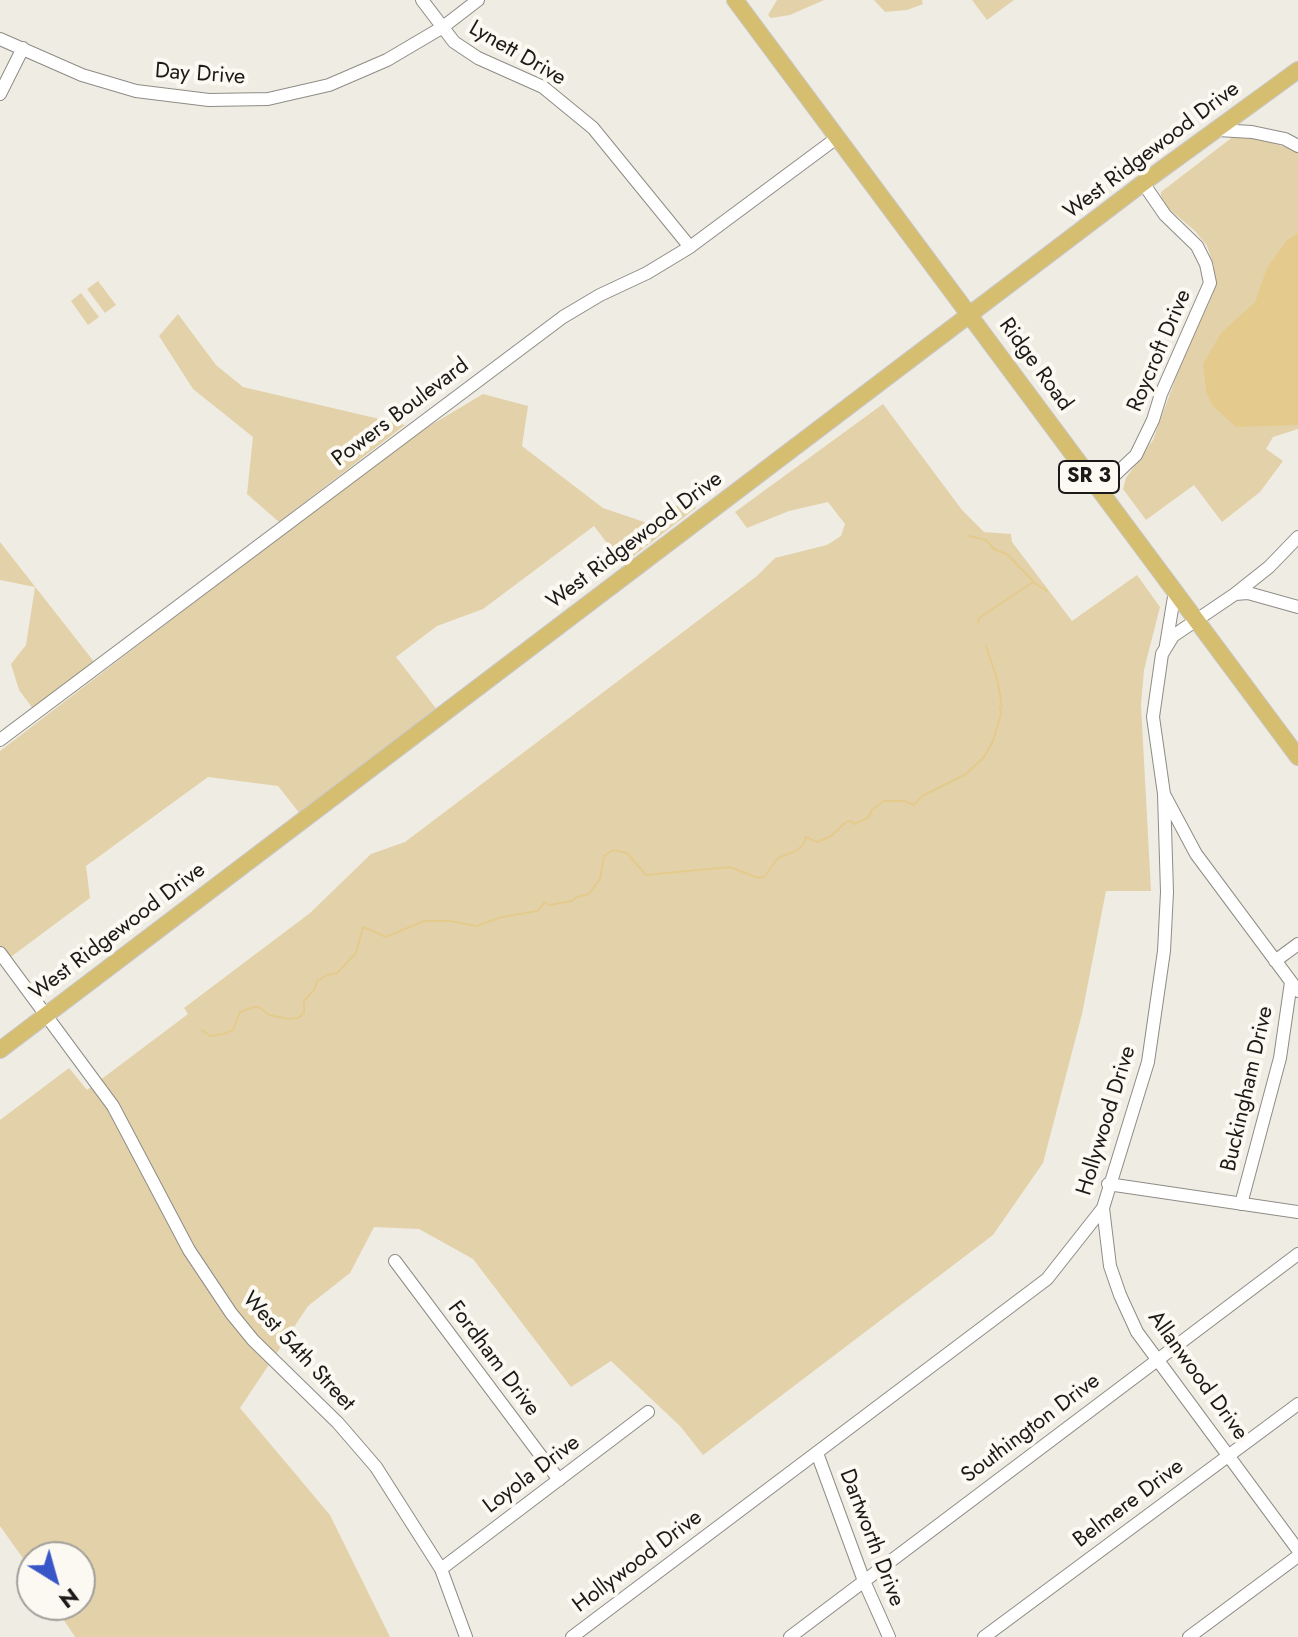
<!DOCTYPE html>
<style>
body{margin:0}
#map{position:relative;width:1298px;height:1637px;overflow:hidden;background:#efece4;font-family:Jost,sans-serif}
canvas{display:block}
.north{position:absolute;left:16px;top:1541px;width:80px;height:80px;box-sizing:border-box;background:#fcf9f2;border:2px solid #a2a09b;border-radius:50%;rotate:143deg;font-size:22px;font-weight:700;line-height:32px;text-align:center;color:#1c1a18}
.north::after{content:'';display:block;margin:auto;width:28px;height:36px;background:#3956c8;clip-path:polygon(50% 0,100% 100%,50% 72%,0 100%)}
</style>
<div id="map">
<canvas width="1298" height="1637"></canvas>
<div class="north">N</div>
</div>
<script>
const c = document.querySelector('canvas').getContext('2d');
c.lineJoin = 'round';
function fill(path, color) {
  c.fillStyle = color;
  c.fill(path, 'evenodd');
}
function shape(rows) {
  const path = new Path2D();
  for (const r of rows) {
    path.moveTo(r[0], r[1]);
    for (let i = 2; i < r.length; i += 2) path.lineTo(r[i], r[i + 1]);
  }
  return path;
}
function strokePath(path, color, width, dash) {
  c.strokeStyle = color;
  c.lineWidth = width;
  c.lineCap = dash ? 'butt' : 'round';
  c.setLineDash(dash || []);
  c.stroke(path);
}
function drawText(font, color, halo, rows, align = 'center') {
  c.font = font + ' Jost,sans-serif';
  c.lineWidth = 8;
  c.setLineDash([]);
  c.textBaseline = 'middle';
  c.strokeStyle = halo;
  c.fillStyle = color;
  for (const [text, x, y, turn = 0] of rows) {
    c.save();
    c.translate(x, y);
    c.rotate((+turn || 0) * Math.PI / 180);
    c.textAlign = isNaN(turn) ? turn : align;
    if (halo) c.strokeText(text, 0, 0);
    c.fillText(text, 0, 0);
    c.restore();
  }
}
fill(shape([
 [777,0,824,0,790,15,771,18,768,15],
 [874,0,922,0,923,4,907,10,885,12],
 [972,0,1014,0,987,20],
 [1234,136,1256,138,1298,151,1298,429,1273,437,1266,449,1283,461,1260,492,1222,522,1194,485,1146,520,1123,489,1126,478,1153,440,1179,369,1213,293,1214,279,1214,266,1207,246,1195,231,1169,209,1161,197,1161,192],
 [98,281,116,305,105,313,87,289],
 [81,293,99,317,88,325,71,301],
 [178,314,216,365,243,387,405,425,279,522,247,494,253,437,193,389,159,336],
 [483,394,528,406,522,446,603,508,647,523,689,499,696,508,623,564,594,526,483,609,437,626,396,657,438,711,301,815,278,786,208,777,86,866,90,898,0,965,0,751,406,440],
 [883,404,962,510,984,532,1011,534,1012,542,1072,621,1137,575,1160,607,1144,670,1141,705,1151,891,1106,891,1082,1014,1043,1163,993,1235,703,1455,680,1426,611,1361,571,1387,473,1259,419,1229,374,1227,350,1273,308,1306,240,1408,330,1515,390,1637,75,1637,54,1605,80,1605,80,1557,32,1557,32,1571,0,1526,0,1120,69,1068,87,1090,188,1014,184,1008,310,913,371,854,405,842,757,576,775,558,827,545,841,536,845,524,828,502,789,511,747,528,735,512],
 [0,542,95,663,34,710,19,690,11,664,26,645,35,587,0,580]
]), '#e3d2a9');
fill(shape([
 [1298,233,1298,425,1236,427,1213,406,1206,391,1203,364,1221,333,1255,302,1267,268,1287,240]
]), '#e4cb8d');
strokePath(shape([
 [969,536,986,540,994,549,1008,555,1033,581],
 [978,624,979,618,1033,582,1047,591],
 [202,1030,210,1036,224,1034,233,1030,240,1012,254,1007,259,1007,269,1015,289,1019,298,1018,304,1013,304,1001,314,990,317,981,327,975,337,973,356,953,363,927,386,937,424,921,450,921,476,926,502,917,537,911,545,902,549,905,572,901,577,897,589,894,600,879,604,856,613,850,627,853,646,875,730,867,758,878,764,877,778,858,796,851,803,845,806,837,817,842,831,836,846,822,851,821,854,824,868,818,872,810,884,801,905,801,914,805,922,796,966,774,984,757,993,741,1001,714,1000,707,1002,706,997,679,986,646]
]), '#e4cb8d', 2);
const minor = shape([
 [422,0,454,42,478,58,543,87,593,128,690,247],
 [0,39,82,75,136,91,209,100,268,99,329,85,387,60,443,27,478,0],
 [0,94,23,48],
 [1218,130,1252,132,1285,139,1298,146],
 [1099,490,1136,455,1153,420,1161,394,1210,283,1206,264,1197,246,1165,215,1143,183],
 [1235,594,1248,593,1298,607],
 [1166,645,1175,591],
 [0,740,563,317,600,295,647,273,690,247,838,137],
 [1165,796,1196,854,1298,991],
 [0,953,113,1106,189,1250,231,1313,253,1340,338,1423,376,1467,441,1569,466,1637],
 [1275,961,1298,944],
 [1108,1184,1298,1212],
 [1241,1204,1280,1058,1291,982],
 [1103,1208,1110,1266,1120,1295,1137,1332,1298,1550],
 [395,1261,559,1480],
 [817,1453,864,1581,889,1637],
 [441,1569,648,1412],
 [572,1637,1047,1279,1103,1208,1148,1062,1164,951,1167,892,1164,794,1153,717,1162,654,1173,636,1235,594,1269,567,1298,537],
 [790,1637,1298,1254],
 [984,1637,1298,1404],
 [1189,1637,1298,1556]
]);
const major = shape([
 [735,0,1298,757],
 [0,1050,1143,183,1298,70]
]);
strokePath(minor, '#8e8c85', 14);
strokePath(major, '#c9c8c8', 18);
strokePath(minor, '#fff', 12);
strokePath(major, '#d6be71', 16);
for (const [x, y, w] of [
 [1089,477,60]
]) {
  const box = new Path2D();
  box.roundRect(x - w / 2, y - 16, w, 32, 6);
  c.fillStyle = '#fcf9f2';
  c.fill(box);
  strokePath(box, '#1c1a18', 2);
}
drawText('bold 20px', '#1c1a18', null, [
 ["SR 3",1089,477]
]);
drawText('22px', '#1c1a18', '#fcf9f2', [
 ["Lynett Drive",517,54,30],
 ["Day Drive",200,75,4],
 ["West Ridgewood Drive",1152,151,-37],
 ["Roycroft Drive",1160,351,-67],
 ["Ridge Road",1035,365,54],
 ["Powers Boulevard",401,413,-37],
 ["West Ridgewood Drive",635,541,-37],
 ["West Ridgewood Drive",118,932,-37],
 ["Buckingham Drive",1248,1089,-77],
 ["Hollywood Drive",1107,1121,-73],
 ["West 54th Street",298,1352,47],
 ["Fordham Drive",493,1359,53],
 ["Allanwood Drive",1197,1376,54],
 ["Southington Drive",1031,1429,-37],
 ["Loyola Drive",532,1475,-37],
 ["Belmere Drive",1129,1504,-37],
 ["Dartworth Drive",871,1538,69],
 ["Hollywood Drive",638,1562,-37]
]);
</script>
